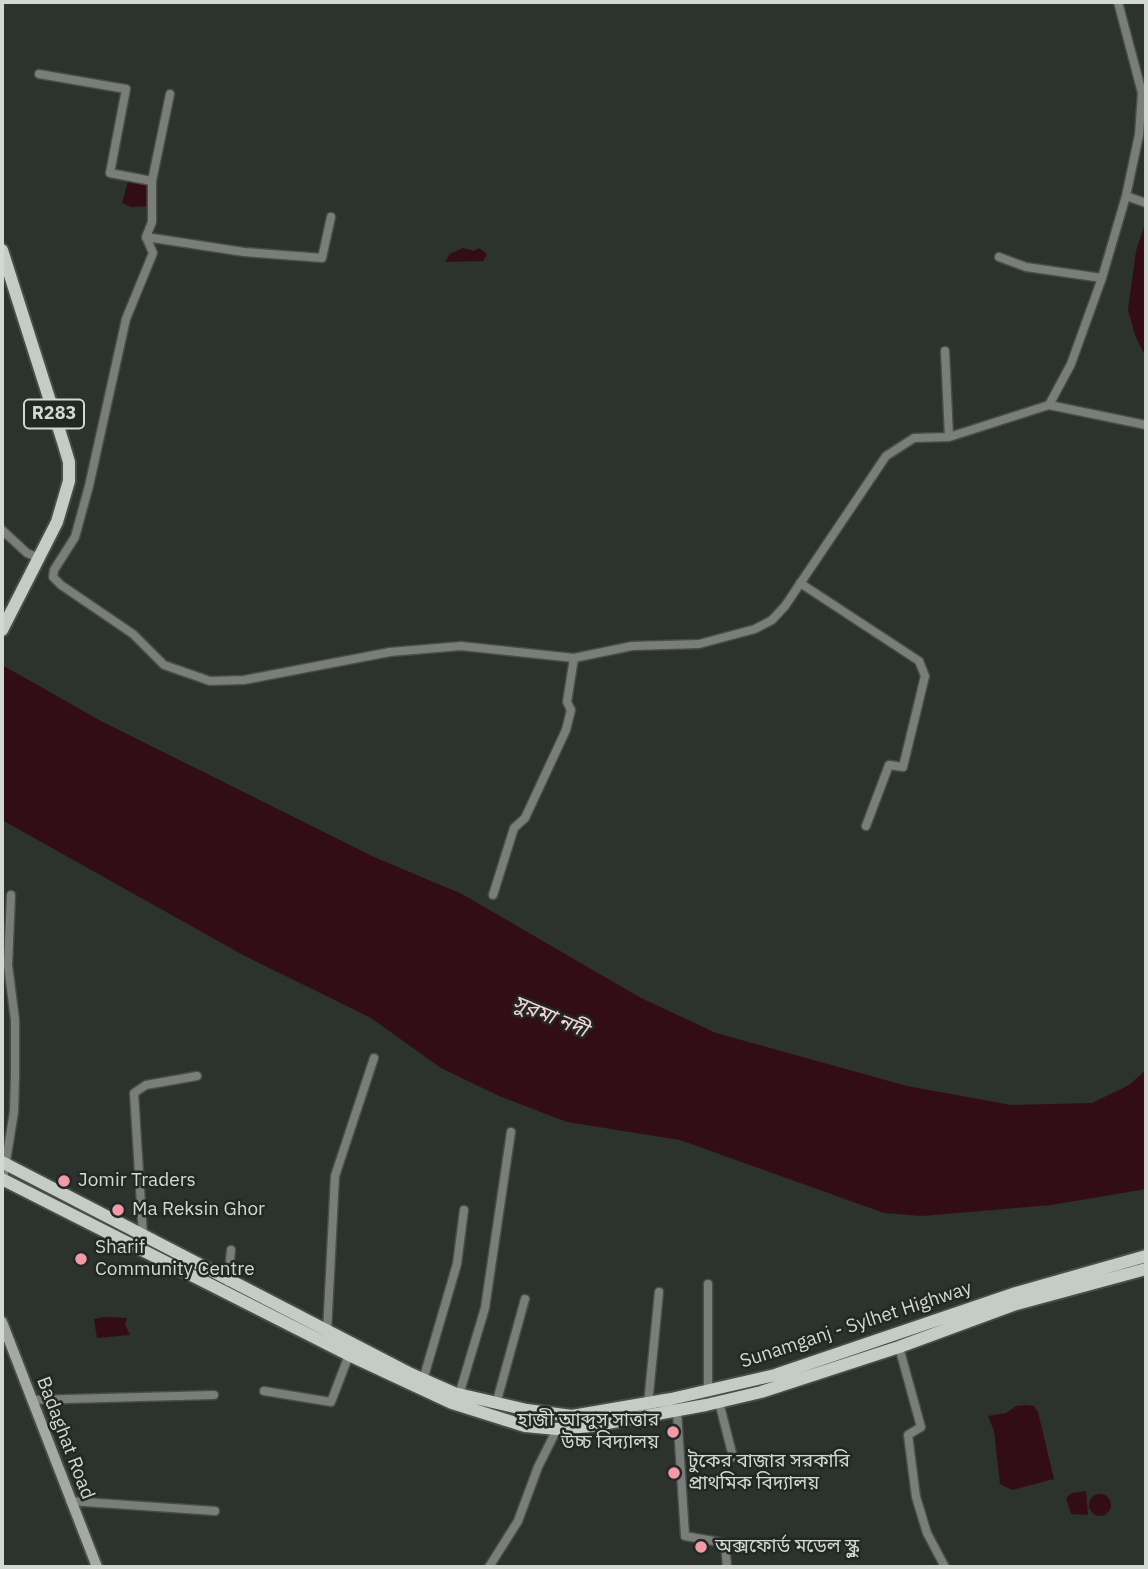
<!DOCTYPE html>
<meta charset="utf-8">
<style>
body{margin:0}
#map{position:relative;width:1148px;height:1569px;overflow:hidden;background:#2c322d;font-family:"IBM Plex Sans",sans-serif}
canvas{display:block}
.frame{position:absolute;inset:0;border:4px solid #d4d8d5;pointer-events:none}
</style>
<div id="map">
<canvas width="1148" height="1569"></canvas>
<div class="frame"></div>
</div>
<script>
const c = document.querySelector('canvas').getContext('2d');
c.lineJoin = 'round';
function fill(path, color) {
  c.fillStyle = color;
  c.fill(path, 'evenodd');
}
function shape(rows) {
  const path = new Path2D();
  for (const r of rows) {
    if (r.length === 3) {
      path.moveTo(r[0] + r[2], r[1]);
      path.arc(r[0], r[1], r[2], 0, 2 * Math.PI);
      continue;
    }
    path.moveTo(r[0], r[1]);
    for (let i = 2; i < r.length; i += 2) path.lineTo(r[i], r[i + 1]);
  }
  return path;
}
function strokePath(path, color, width, dash) {
  c.strokeStyle = color;
  c.lineWidth = width;
  c.lineCap = dash ? 'butt' : 'round';
  c.setLineDash(dash || []);
  c.stroke(path);
}
function drawText(font, color, halo, rows, align = 'center') {
  c.font = font + ' "IBM Plex Sans","Noto Sans Bengali",sans-serif';
  c.lineWidth = 5;
  c.setLineDash([]);
  c.textBaseline = 'middle';
  c.strokeStyle = halo;
  c.fillStyle = color;
  for (const [text, x, y, turn = 0] of rows) {
    c.save();
    c.translate(x, y);
    c.rotate((+turn || 0) * Math.PI / 180);
    c.textAlign = isNaN(turn) ? turn : align;
    if (halo) c.strokeText(text, 0, 0);
    c.fillText(text, 0, 0);
    c.restore();
  }
}
fill(shape([
 [128,181,146,183,150,189,149,206,131,207,122,203],
 [1146,221,1146,357,1136,338,1128,310,1136,251],
 [463,248,474,251,479,248,487,254,483,261,445,262,450,254],
 [2,665,101,721,374,857,462,894,641,998,716,1033,907,1086,1011,1105,1092,1103,1129,1085,1146,1070,1146,1189,1051,1205,969,1212,922,1216,884,1213,680,1140,567,1122,499,1096,441,1068,371,1018,243,955,2,820],
 [104,1317,127,1318,125,1324,130,1335,97,1338,94,1319],
 [1026,1405,1034,1406,1038,1412,1054,1479,1012,1490,1000,1484,994,1431,988,1416,1006,1413,1016,1406],
 [1086,1491,1088,1515,1071,1514,1066,1498,1072,1493],
 [1100,1505,11]
]), '#330d16');
const street = shape([
 [39,74,126,89,110,173,152,181],
 [170,94,152,181,152,222,146,237,153,253,126,319,89,486,75,537,54,570,53,577,61,585,133,634,164,665,210,681,244,680,390,652,461,646,574,658,632,646,699,644,755,629,772,620,785,606,886,456,914,438,949,437,1049,405,1071,364,1102,278,1126,196,1139,135,1142,93,1118,2],
 [1126,196,1146,203],
 [146,237,244,252,322,258,331,217],
 [999,257,1026,267,1102,278],
 [945,351,949,437],
 [1049,405,1146,425],
 [2,530,27,553,39,558],
 [800,583,919,661,925,676,903,767,889,765,866,826],
 [493,895,514,828,525,818,566,730,571,710,567,702,574,658],
 [3,1179,14,1112,15,1076,15,1020,8,965,11,895],
 [143,1236,134,1093,146,1085,197,1076],
 [228,1282,231,1250],
 [327,1332,335,1176,374,1058],
 [899,1347,921,1427,908,1435,916,1497,927,1533,945,1567],
 [423,1380,457,1264,464,1210],
 [264,1391,331,1402,349,1355],
 [708,1391,708,1284],
 [459,1395,485,1308,511,1132],
 [31,1400,214,1395],
 [719,1402,733,1457],
 [496,1404,525,1299],
 [648,1404,659,1292],
 [677,1411,685,1536,725,1543,727,1567],
 [70,1501,215,1511],
 [489,1567,518,1521,538,1467,557,1429]
]);
const secondary = shape([
 [2,1322,97,1567]
]);
const primary = shape([
 [2,250,63,442,69,462,69,481,57,522,2,630],
 [2,1162,411,1374,454,1393,527,1410,572,1416,671,1399,775,1375,1016,1293,1146,1256],
 [2,1179,349,1355,452,1403,525,1426,557,1429,591,1426,706,1405,761,1392,899,1347,1013,1305,1146,1269]
]);
strokePath(street, '#474d48', 11);
strokePath(secondary, '#474d48', 14);
strokePath(primary, '#474d48', 16);
strokePath(street, '#7a7e7b', 8);
strokePath(secondary, '#a4a9a5', 10);
strokePath(primary, '#c5cbc6', 12);
for (const [x, y, r, color] of [
 [64,1181,7,"#f39aa9"],
 [118,1210,7,"#f39aa9"],
 [81,1259,7,"#f39aa9"],
 [673,1432,7,"#f39aa9"],
 [674,1473,7,"#f39aa9"],
 [701,1547,7,"#f39aa9"]
]) {
  const dot = new Path2D();
  dot.arc(x, y, r, 0, 2 * Math.PI);
  c.fillStyle = color;
  c.fill(dot);
  strokePath(dot, '#222823', 2.5);
}
for (const [x, y, w] of [
 [54,414,60]
]) {
  const box = new Path2D();
  box.roundRect(x - w / 2, y - 14.5, w, 29, 5);
  c.fillStyle = '#222823';
  c.fill(box);
  strokePath(box, '#d4d8d5', 2);
}
drawText('bold 18px', '#d4d8d5', null, [
 ["R283",54,414]
]);
drawText('19px', '#d4d8d5', '#222823', [
 ["Jomir Traders",78,1181],
 ["Ma Reksin Ghor",132,1210],
 ["Sharif",95,1248],
 ["Community Centre",95,1270],
 ["হাজী আব্দুস সাত্তার",659,1421,"right"],
 ["উচ্চ বিদ্যালয়",659,1443,"right"],
 ["টুকের বাজার সরকারি",688,1462],
 ["প্রাথমিক বিদ্যালয়",688,1484],
 ["অক্সফোর্ড মডেল স্কুল",715,1547]
], 'left');
drawText('19px', '#d4d8d5', '#222823', [
 ["Sunamganj - Sylhet Highway",856,1325,-18],
 ["Badaghat Road",65,1438,69]
]);
drawText('italic 21px', '#f6d5da', '#222823', [
 ["সুরমা নদী",550,1017,22]
]);
</script>
